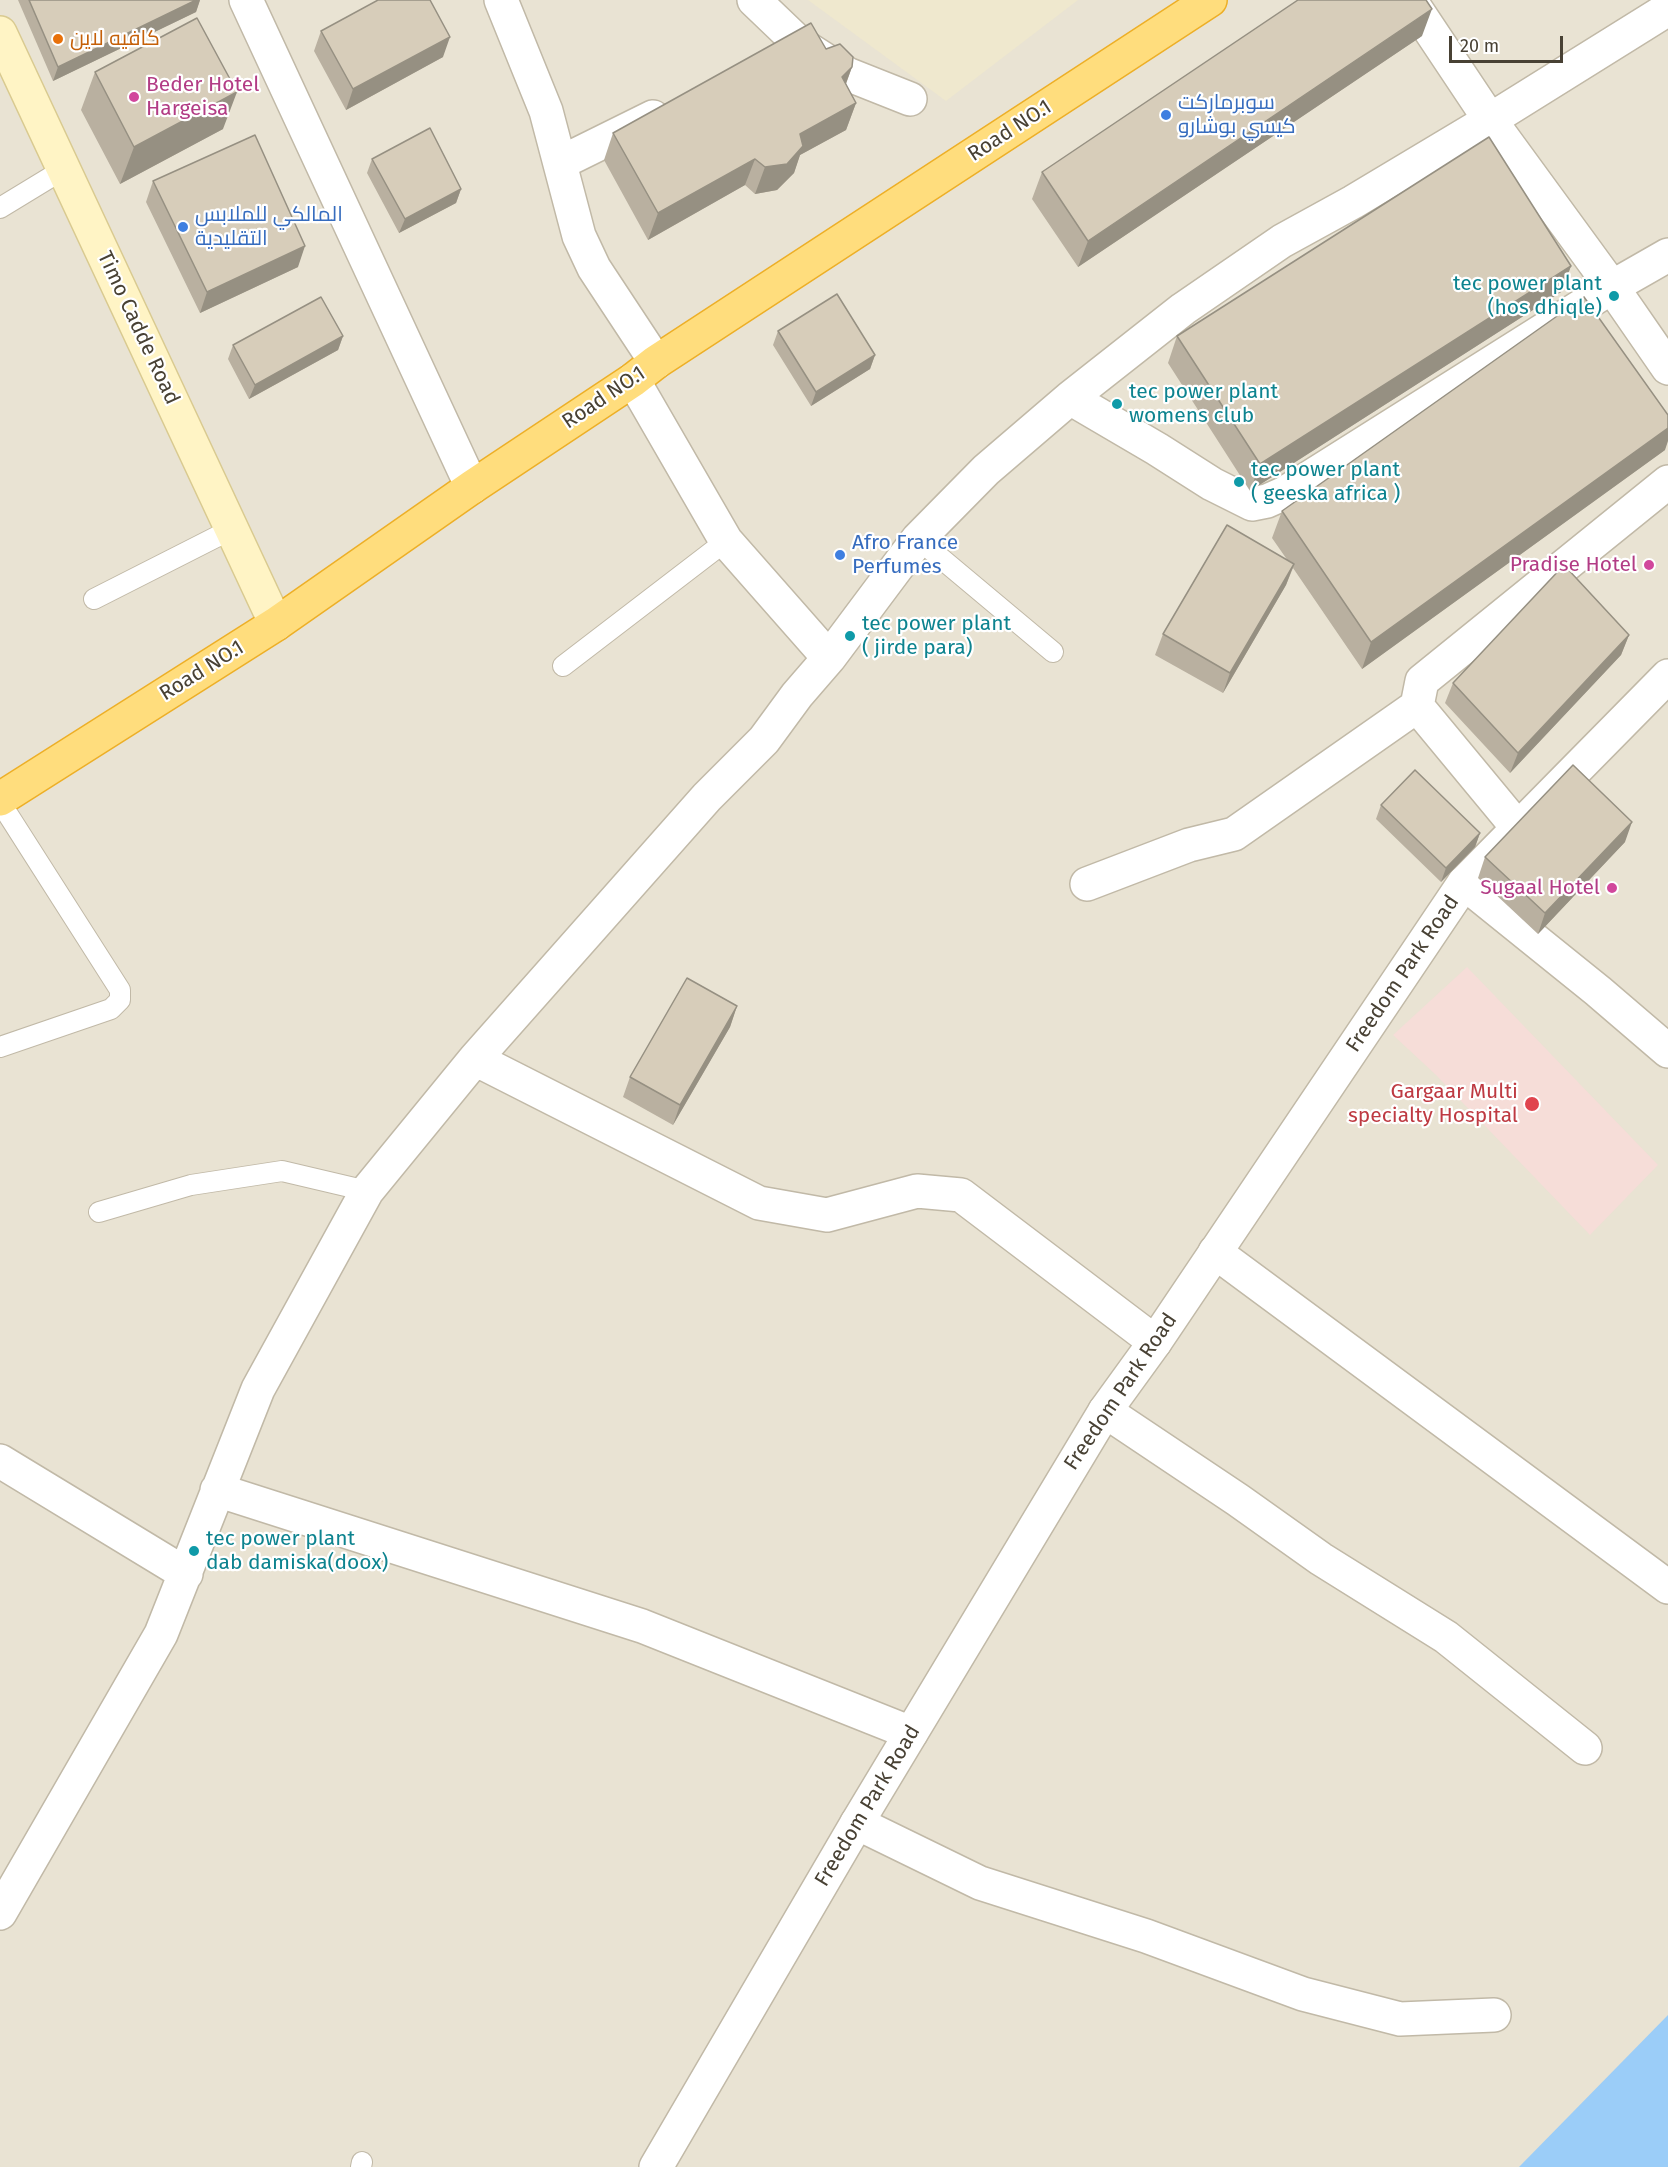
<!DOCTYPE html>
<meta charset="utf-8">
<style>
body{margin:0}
#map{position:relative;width:1668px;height:2167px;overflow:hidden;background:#f5f1e6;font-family:"Fira Sans",sans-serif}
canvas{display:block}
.scale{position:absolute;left:1449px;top:36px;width:114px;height:27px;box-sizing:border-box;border:3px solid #484134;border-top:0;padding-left:8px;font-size:18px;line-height:21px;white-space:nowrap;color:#484134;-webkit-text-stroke:4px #fff;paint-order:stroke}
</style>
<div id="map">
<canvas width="1668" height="2167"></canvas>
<div class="scale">20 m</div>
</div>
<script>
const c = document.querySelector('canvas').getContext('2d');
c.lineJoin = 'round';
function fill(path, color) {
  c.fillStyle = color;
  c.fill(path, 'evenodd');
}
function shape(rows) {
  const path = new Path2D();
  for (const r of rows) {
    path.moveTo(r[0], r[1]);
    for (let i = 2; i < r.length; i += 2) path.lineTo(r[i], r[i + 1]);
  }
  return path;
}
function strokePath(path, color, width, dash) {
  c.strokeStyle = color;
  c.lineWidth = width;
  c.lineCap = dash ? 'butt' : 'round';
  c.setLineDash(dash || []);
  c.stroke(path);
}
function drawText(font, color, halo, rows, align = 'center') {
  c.font = font + ' "Fira Sans",Cairo,sans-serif';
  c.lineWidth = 4.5;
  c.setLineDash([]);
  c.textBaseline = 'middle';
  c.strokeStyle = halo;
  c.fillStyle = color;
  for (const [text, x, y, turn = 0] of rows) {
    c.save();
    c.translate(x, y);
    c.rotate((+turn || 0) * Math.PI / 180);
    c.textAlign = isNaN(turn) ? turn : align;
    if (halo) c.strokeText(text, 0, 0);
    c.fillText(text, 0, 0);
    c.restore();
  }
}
fill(shape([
 [0,0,1668,0,1668,2167,0,2167]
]), '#e9e3d3');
fill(shape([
 [808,0,1078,0,946,101]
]), '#efe8ce');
fill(shape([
 [1467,967,1658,1165,1590,1235,1436,1075,1393,1035]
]), '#f6ddd8');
fill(shape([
 [1668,2015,1668,2167,1519,2167]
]), '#9bcdf8');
const service = shape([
 [0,208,64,169],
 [918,539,1053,652],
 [94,599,232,529],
 [563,666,726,541],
 [0,802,120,990,120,1000,111,1009,0,1047],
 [99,1212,191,1185,282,1171,367,1191],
 [361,2167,362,2162]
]);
const minor = shape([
 [246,0,472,487],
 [501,0,546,111,579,236,594,268,656,362],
 [754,0,800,44,847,74,910,99],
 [560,163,653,117],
 [1070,398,1157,449,1212,484,1252,504,1267,501,1285,493,1612,287,1668,255],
 [829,658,918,539,986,470,1070,398,1183,309,1282,241,1353,202,1490,120,1668,9],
 [1518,828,1417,706,1422,681,1668,482],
 [1464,883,1598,991,1668,1051],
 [1087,884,1189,845,1234,834,1417,706],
 [475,1059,759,1203,827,1215,917,1191,961,1195,1155,1342],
 [1215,1252,1668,1587],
 [1105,1411,1238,1500,1321,1559,1446,1637,1585,1748],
 [0,1461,186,1574],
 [217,1490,642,1626,911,1733],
 [857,1823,980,1883,1146,1936,1303,1994,1400,2019,1494,2015],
 [0,1913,161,1634,258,1389,367,1191,475,1059,707,797,764,740,797,695,829,658,726,541,633,380]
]);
const tertiary = shape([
 [1410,0,1490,120,1612,287,1668,368],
 [656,2167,857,1823,1105,1411,1155,1342,1464,883,1668,676]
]);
const secondary = shape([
 [0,33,276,624]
]);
const trunk = shape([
 [0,799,276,624,472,487,633,380,656,362,1210,0]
]);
strokePath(service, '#c1b9a7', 22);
strokePath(minor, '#c1b9a7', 36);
strokePath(tertiary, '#c1b9a7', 36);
strokePath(secondary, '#d9ca90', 36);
strokePath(trunk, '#edaf27', 36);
strokePath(service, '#fff', 20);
strokePath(minor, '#fff', 33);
strokePath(tertiary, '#fff', 33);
strokePath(secondary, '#fff4c5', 33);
strokePath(trunk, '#ffdd7d', 33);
fill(shape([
 [18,0,200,0,196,12,53,81],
 [321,31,443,57,346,110,314,51],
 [1422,36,1078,267,1032,199,1042,172],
 [826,49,852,67,846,84,856,103,846,130,800,155,794,173,777,190,755,194,745,185,648,240,604,160,613,133],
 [95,72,223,129,120,184,81,110],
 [372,159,461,189,456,203,399,233,367,173],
 [153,181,298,267,200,313,146,202],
 [1571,266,1561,292,1250,491,1168,363,1177,336],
 [778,331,875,355,870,369,811,406,773,345],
 [343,336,338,350,249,399,228,359,233,345],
 [1665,450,1362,669,1293,568,1286,585,1223,693,1155,655,1163,634,1288,561,1272,538,1282,511],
 [1629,635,1621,655,1510,773,1445,703,1453,683],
 [1381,805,1480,833,1475,847,1441,882,1376,819],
 [1625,842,1538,934,1478,878,1485,857],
 [737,1006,730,1027,673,1125,623,1097,630,1077]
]), '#b9b0a0');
fill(shape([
 [196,0,200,0,196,12,53,81,58,67],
 [1432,9,1422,36,1078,267,1088,241],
 [450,37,443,57,346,110,353,89],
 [852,67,842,94,842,77],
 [237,92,223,129,120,184,134,147],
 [856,103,846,130,800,155,794,173,777,190,755,194,765,167,800,134],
 [755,159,745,185,648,240,658,213],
 [461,189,456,203,399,233,405,219],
 [305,246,298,267,200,313,207,292],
 [1571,266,1561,292,1250,491,1260,464],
 [343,336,338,350,249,399,255,385],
 [875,355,870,369,811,406,816,392],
 [1668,428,1668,441,1665,450,1362,669,1371,642],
 [1294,564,1286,585,1223,693,1230,673],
 [1629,635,1621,655,1510,773,1518,753],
 [1632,822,1625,842,1538,934,1545,913],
 [1480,833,1475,847,1441,882,1446,868],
 [737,1006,730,1027,673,1125,680,1105]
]), '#969082');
const building = shape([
 [29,0,196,0,58,67,29,0],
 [378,0,430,0,450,37,353,89,321,31,378,0],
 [1298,0,1426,0,1432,9,1088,241,1042,172,1298,0],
 [197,18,237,92,134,147,95,72,197,18],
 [811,23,826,49,840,44,853,57,852,67,842,77,856,103,800,134,803,146,787,164,765,167,755,159,658,213,613,133,811,23],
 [430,128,461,189,405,219,372,159,430,128],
 [255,135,305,246,207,292,153,181,255,135],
 [1489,137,1571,266,1260,464,1177,336,1489,137],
 [837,294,875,355,816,392,778,331,837,294],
 [321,297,343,336,255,385,233,345,321,297],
 [1584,297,1668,415,1668,428,1371,642,1282,511,1584,297],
 [1227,525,1294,564,1230,673,1163,634,1227,525],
 [1564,565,1629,635,1518,753,1453,683,1564,565],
 [1573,765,1632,822,1545,913,1485,857,1573,765],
 [1415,770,1480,833,1446,868,1381,805,1415,770],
 [687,978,737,1006,680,1105,630,1077,687,978]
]);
fill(building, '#d7cdba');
strokePath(building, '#969082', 1.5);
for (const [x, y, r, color] of [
 [58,39,6,"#e8710a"],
 [134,97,6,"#d1479c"],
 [1166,115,6,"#3f7fe0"],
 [183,227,6,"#3f7fe0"],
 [1614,296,6,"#0f9aa8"],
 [1117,404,6,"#0f9aa8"],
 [1239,482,6,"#0f9aa8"],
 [840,555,6,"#3f7fe0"],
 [1649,565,6,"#d1479c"],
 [850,636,6,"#0f9aa8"],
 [1612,888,6,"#d1479c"],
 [1532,1104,8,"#e0444e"],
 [194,1551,6,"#0f9aa8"]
]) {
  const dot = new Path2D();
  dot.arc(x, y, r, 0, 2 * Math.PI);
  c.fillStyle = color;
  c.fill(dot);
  strokePath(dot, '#fff', 2);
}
drawText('21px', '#c56008', '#fff', [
 ["كافيه لاين",70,39]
], 'left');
drawText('21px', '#b23c85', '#fff', [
 ["Beder Hotel",146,85,"left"],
 ["Hargeisa",146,109,"left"],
 ["Pradise Hotel",1637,565],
 ["Sugaal Hotel",1600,888]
], 'right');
drawText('21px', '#366cbe', '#fff', [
 ["سوبرماركت",1178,103],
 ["كيسي بوشارو",1178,127],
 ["المالكي للملابس",195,215],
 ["التقليدية",195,239],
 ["Afro France",852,543],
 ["Perfumes",852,567]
], 'left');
drawText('21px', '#484134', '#fff', [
 ["Road NO.1",1010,131,-33],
 ["Timo Cadde Road",138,328,65],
 ["Road NO.1",604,398,-34],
 ["Road NO.1",202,671,-32],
 ["Freedom Park Road",1403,974,-56],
 ["Freedom Park Road",1121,1392,-56],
 ["Freedom Park Road",868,1806,-59]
]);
drawText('21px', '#0d838f', '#fff', [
 ["tec power plant",1602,284,"right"],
 ["(hos dhiqle)",1602,308,"right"],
 ["tec power plant",1129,392],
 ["womens club",1129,416],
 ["tec power plant",1251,470],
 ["( geeska africa )",1251,494],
 ["tec power plant",862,624],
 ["( jirde para)",862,648],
 ["tec power plant",206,1539],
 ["dab damiska(doox)",206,1563]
], 'left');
drawText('21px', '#be3a42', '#fff', [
 ["Gargaar Multi",1518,1092],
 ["specialty Hospital",1518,1116]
], 'right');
</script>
